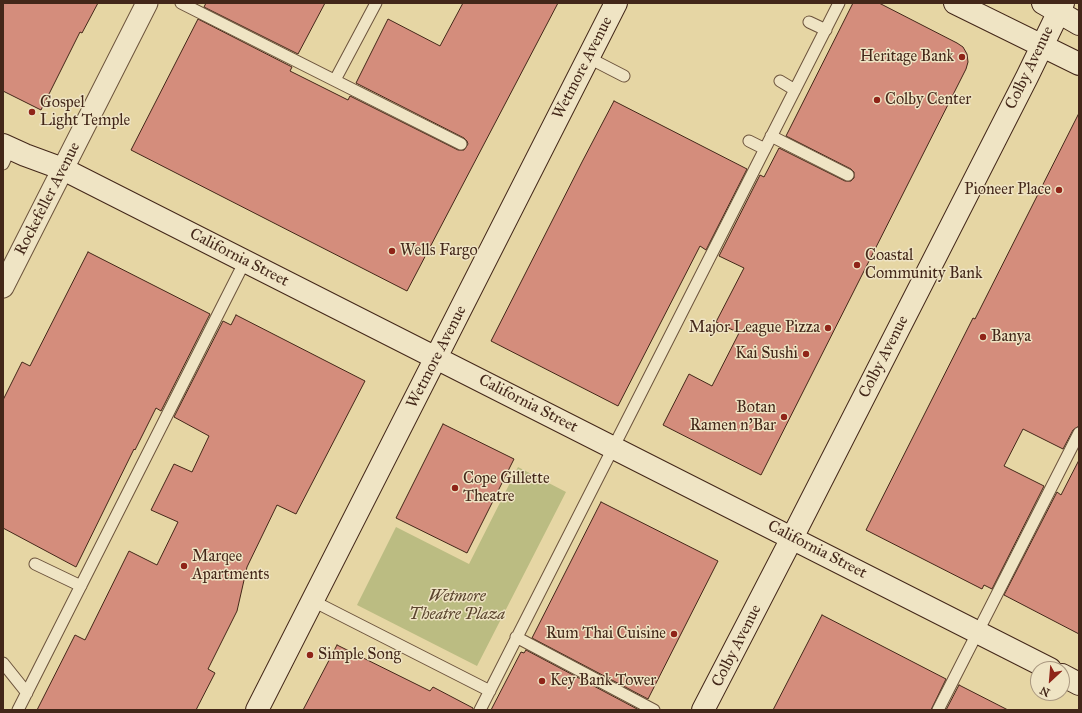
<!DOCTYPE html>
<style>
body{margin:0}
#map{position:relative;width:1082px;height:713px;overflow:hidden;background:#e6d6a4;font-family:"IM FELL Great Primer",serif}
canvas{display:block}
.frame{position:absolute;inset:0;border:4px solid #432719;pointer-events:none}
.north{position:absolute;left:1030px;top:661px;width:40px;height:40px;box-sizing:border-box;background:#efe4c4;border:1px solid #aa9880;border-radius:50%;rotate:206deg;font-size:11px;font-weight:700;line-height:16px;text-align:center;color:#432719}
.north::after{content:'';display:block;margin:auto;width:14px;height:18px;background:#8f2418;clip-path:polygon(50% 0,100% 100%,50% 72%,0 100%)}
</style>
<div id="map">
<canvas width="1082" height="713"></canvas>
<div class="frame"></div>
<div class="north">N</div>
</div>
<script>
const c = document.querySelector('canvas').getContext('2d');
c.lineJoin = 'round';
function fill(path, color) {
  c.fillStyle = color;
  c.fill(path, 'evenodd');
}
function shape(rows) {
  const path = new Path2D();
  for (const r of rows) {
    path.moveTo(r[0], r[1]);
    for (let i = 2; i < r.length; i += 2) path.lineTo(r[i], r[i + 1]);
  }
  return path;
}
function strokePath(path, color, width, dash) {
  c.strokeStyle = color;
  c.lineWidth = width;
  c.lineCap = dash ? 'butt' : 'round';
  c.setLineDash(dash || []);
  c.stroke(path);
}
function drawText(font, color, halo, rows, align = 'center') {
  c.font = font + ' "IM FELL Great Primer",serif';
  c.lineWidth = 3;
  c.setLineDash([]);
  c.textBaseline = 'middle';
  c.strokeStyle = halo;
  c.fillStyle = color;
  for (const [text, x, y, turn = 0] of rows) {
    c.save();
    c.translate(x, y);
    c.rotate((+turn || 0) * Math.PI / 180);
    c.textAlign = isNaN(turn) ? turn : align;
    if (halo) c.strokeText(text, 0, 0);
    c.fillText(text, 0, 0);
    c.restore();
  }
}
fill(shape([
 [518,467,566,492,477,666,357,605,396,527,469,564]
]), '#bbbc82');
const building = shape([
 [3,3,98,3,82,33,80,32,41,110,3,91,3,3],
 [206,3,325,3,298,54,204,7,206,3],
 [463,3,558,3,407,291,131,150,198,19,292,67,290,71,348,100,350,96,458,150,464,150,468,144,467,141,464,138,356,83,388,19,440,46,463,3],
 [853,3,879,3,957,43,963,47,967,54,968,62,966,69,761,475,663,425,689,374,712,386,739,333,716,322,744,268,719,256,760,175,764,177,779,148,845,181,851,181,854,178,854,172,851,169,786,136,853,3],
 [614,101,747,169,706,250,700,246,618,406,491,341,582,162,614,101],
 [1079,113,1079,426,1073,430,1063,449,1023,429,1004,466,1044,486,992,589,984,585,982,589,866,530,973,318,975,319,1079,113],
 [88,252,210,314,161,411,156,408,135,450,134,449,76,567,3,528,3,400,22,362,30,366,88,252],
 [236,315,365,381,296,514,277,505,247,567,237,611,208,669,215,673,196,710,37,710,75,635,85,640,129,551,157,565,178,522,151,510,174,464,192,472,209,436,174,417,223,321,231,325,236,315],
 [443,424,514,459,467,553,396,518,443,424],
 [1079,460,1079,634,1004,595,1057,492,1061,495,1079,460],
 [601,502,718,561,648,699,532,638,601,502],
 [822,615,946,679,931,710,773,710,822,615],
 [337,645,430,691,433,687,473,708,473,710,303,710,337,645],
 [526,650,639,710,491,710,521,652,524,653,526,650],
 [959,685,1008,710,946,710,959,685]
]);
fill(building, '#d48d7c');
strokePath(building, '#432719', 1);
const lane = shape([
 [181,3,461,144],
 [809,22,826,30],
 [589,58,624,76],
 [335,80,376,3],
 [780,81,795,90],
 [771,136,848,175],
 [749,141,765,149],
 [3,164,10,149],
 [35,564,81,586],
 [313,601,490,691],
 [516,637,654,710],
 [3,663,27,693],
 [18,710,245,261],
 [480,710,839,3],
 [938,710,1079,433]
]);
const street = shape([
 [3,287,147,3]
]);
const secondary = shape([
 [955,3,1079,64],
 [1043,3,1079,24],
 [3,145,25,155,63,169,1050,669],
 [1062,675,1079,684],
 [257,710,616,3],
 [703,710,792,538,1027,77,1063,3]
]);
strokePath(lane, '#6c533c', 13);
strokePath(street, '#6c533c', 23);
strokePath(secondary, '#432719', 24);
strokePath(lane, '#efe4c4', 11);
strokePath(street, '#efe4c4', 21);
strokePath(secondary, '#efe4c4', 22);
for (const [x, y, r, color] of [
 [962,57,4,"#8f2418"],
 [877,100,4,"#8f2418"],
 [32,112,4,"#8f2418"],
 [1059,190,4,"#8f2418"],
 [392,251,4,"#8f2418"],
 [857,265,4,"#8f2418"],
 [828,328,4,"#8f2418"],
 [983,337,4,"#8f2418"],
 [806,354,4,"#8f2418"],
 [784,417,4,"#8f2418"],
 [455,488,4,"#8f2418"],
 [184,566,4,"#8f2418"],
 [674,634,4,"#8f2418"],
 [310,655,4,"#8f2418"],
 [542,681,4,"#8f2418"]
]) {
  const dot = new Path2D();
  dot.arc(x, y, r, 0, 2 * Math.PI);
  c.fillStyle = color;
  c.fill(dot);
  strokePath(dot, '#efe4c4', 1.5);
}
drawText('16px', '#432719', '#efe4c4', [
 ["Heritage Bank",954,57,"right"],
 ["Colby Center",885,100],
 ["Gospel",40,103],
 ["Light Temple",40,121],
 ["Pioneer Place",1051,190,"right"],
 ["Wells Fargo",400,251],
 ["Coastal",865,256],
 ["Community Bank",865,274],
 ["Major League Pizza",820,328,"right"],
 ["Banya",991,337],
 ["Kai Sushi",798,354,"right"],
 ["Botan",776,408,"right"],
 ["Ramen n'Bar",776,426,"right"],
 ["Cope Gillette",463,479],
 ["Theatre",463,497],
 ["Marqee",192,557],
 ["Apartments",192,575],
 ["Rum Thai Cuisine",666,634,"right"],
 ["Simple Song",318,655],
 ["Key Bank Tower",550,681]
], 'left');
drawText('16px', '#432719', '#efe4c4', [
 ["Wetmore Avenue",583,68,-63],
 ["Colby Avenue",1030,68,-64],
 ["Rockefeller Avenue",48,199,-63],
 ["California Street",239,258,27],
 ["Wetmore Avenue",437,357,-63],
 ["Colby Avenue",884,357,-63],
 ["California Street",528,404,27],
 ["California Street",817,550,27],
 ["Colby Avenue",737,646,-63]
]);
drawText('italic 16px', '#5b452e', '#efe4c4', [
 ["Wetmore",457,597],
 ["Theatre Plaza",457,615]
]);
</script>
